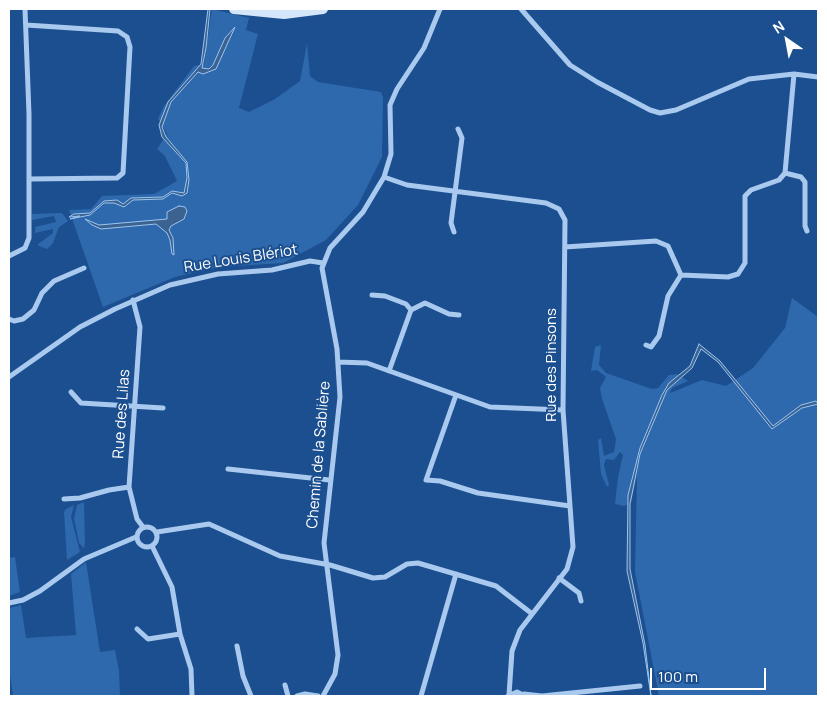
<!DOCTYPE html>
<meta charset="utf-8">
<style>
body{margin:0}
#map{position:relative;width:827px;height:705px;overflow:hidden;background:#1b4f8f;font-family:Manrope,sans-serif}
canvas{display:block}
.frame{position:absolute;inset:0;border:10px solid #fff;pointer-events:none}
.north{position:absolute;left:762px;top:15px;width:50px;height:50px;-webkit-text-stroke:4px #1b4f8f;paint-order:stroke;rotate:327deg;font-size:14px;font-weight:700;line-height:20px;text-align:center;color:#fff}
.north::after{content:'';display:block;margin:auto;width:18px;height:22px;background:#fff;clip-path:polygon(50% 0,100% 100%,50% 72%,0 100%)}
.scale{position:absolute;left:650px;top:668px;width:116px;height:22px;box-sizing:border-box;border:2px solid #fff;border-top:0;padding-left:6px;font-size:15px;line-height:18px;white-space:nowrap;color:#fff;-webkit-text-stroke:4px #1b4f8f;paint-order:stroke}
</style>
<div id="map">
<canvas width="827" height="705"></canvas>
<div class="frame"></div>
<div class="north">N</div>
<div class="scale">100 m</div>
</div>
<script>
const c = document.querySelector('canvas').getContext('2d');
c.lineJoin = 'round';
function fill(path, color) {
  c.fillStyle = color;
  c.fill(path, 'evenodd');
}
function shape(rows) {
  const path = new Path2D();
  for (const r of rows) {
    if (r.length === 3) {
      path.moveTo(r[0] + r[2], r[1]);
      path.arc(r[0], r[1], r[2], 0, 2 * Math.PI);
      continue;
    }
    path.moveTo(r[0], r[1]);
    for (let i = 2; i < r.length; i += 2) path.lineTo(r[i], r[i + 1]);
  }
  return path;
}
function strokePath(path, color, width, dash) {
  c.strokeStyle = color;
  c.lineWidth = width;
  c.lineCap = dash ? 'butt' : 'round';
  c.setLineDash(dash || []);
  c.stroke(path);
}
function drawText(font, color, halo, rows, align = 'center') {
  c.font = font + ' Manrope,sans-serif';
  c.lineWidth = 4;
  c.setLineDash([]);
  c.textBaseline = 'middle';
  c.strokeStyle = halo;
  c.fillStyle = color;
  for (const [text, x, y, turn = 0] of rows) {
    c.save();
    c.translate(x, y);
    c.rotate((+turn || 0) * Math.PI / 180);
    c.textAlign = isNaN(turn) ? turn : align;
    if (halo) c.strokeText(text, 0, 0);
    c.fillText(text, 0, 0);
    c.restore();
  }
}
fill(shape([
 [212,9,249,18,246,30,258,34,239,108,249,112,275,99,300,81,307,43,310,76,318,82,381,92,383,98,382,157,358,205,326,240,283,263,220,267,175,277,103,307,69,210,91,209,102,196,154,194,177,181,165,156,157,149,167,134,158,119,164,106,194,66,204,64],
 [62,213,68,221,59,227,53,243,47,249,37,245,53,233,53,229,35,233,35,227,56,222,54,216,32,220,32,214],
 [792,298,818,317,818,696,659,696,635,572,637,475,631,503,624,506,615,504,618,477,623,455,620,452,614,460,606,459,604,465,609,485,607,487,601,474,598,440,601,438,604,456,614,452,616,439,602,399,600,388,606,377,597,370,591,371,595,347,601,345,599,365,606,373,652,389,658,388,669,375,677,374,688,381,672,388,670,393,702,380,726,386,753,368,785,328],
 [84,502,85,543,84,548,79,543,74,518,77,505],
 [74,505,71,517,80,552,67,560,64,512,66,509],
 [15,557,20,592,9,596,9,558],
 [86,562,100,652,115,650,119,671,120,696,13,696,9,667,9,608,21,605,26,638,76,635,71,574]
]), '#2e69ad');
const water = shape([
 [208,9,210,9,206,48,202,68,209,69,213,65,225,38,235,27,216,69,203,74,198,72,171,102,162,127,166,137,187,162,189,180,187,193,182,196,172,193,163,199,133,200,124,207,114,203,104,203,90,215,70,219,80,216,69,217,74,214,90,213,104,201,117,200,123,204,131,198,163,197,172,191,184,193,187,178,186,163,162,137,159,125,168,102,201,64,208,9],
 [179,206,185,207,187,211,184,219,171,226,169,230,173,238,174,255,172,254,170,240,167,233,156,224,101,229,92,225,85,219,99,225,167,219,167,212,179,206],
 [699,344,720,361,773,426,801,405,816,401,818,404,802,408,772,429,718,362,701,349,692,368,667,390,640,454,630,504,630,569,645,645,651,696,643,643,627,571,628,495,640,448,662,395,669,383,690,366,699,344]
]);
fill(water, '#3c6290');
strokePath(water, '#9cc4f0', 1);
strokePath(shape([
 [521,9,570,65,597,82,650,110,660,113,676,110,749,79,794,74,818,77],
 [26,25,118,31,127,37,130,47,123,173,117,178,29,179],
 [785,173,801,177,805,182,805,226,807,231],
 [384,177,407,185,546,203,559,209,565,220,563,410,573,547,567,569,520,630,512,651,509,695],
 [454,232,451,223,462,138,458,129],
 [565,247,656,241,668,246,681,275,728,277,738,274,745,263,745,196,751,190,779,180,785,173,794,74],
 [9,256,25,248,29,238,29,114,25,9],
 [372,295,385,296,406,304,411,310],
 [133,300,140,327,129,487,137,519,143,527],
 [9,319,14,321,23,319,34,310,42,293,54,281,84,268],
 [646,345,651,347,659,336,668,296,681,275],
 [338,362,367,363,490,407,563,410],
 [389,371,411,310,425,303,449,314,459,315],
 [9,377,80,327,115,309,170,285,218,274,272,270,310,261,323,263],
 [71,392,81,403,163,408],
 [456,395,426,480,440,481,478,493,570,506],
 [228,469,329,480],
 [64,499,80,498,109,490,129,487],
 [147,537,10],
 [157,532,209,524,280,556,330,565,373,578,385,577,407,564,418,563,496,586,531,613],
 [152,546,172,587,180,634,191,669,192,696],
 [559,578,579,593,581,601],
 [9,603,23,600,40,591,84,559,136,537],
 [137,629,148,639,180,634],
 [237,646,243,676,251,696],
 [285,685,288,696],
 [524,694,542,696,640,686],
 [297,696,305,694,318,696],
 [323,696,335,674,338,655,324,543,340,397,337,349,322,268,330,248,363,212,384,177,391,154,390,105,397,89,424,48,440,9],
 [421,696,456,574],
 [508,696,517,692,525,696]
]), '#a9c9ee', 5);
strokePath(shape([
 [234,9,284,14,323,9]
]), '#d6e6fa', 10);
drawText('15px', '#fff', '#1b4f8f', [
 ["Rue Louis Blériot",241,259,-9],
 ["Rue des Pinsons",552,365,-90],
 ["Rue des Lilas",122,414,-86],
 ["Chemin de la Sablière",319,455,-85]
]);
</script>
